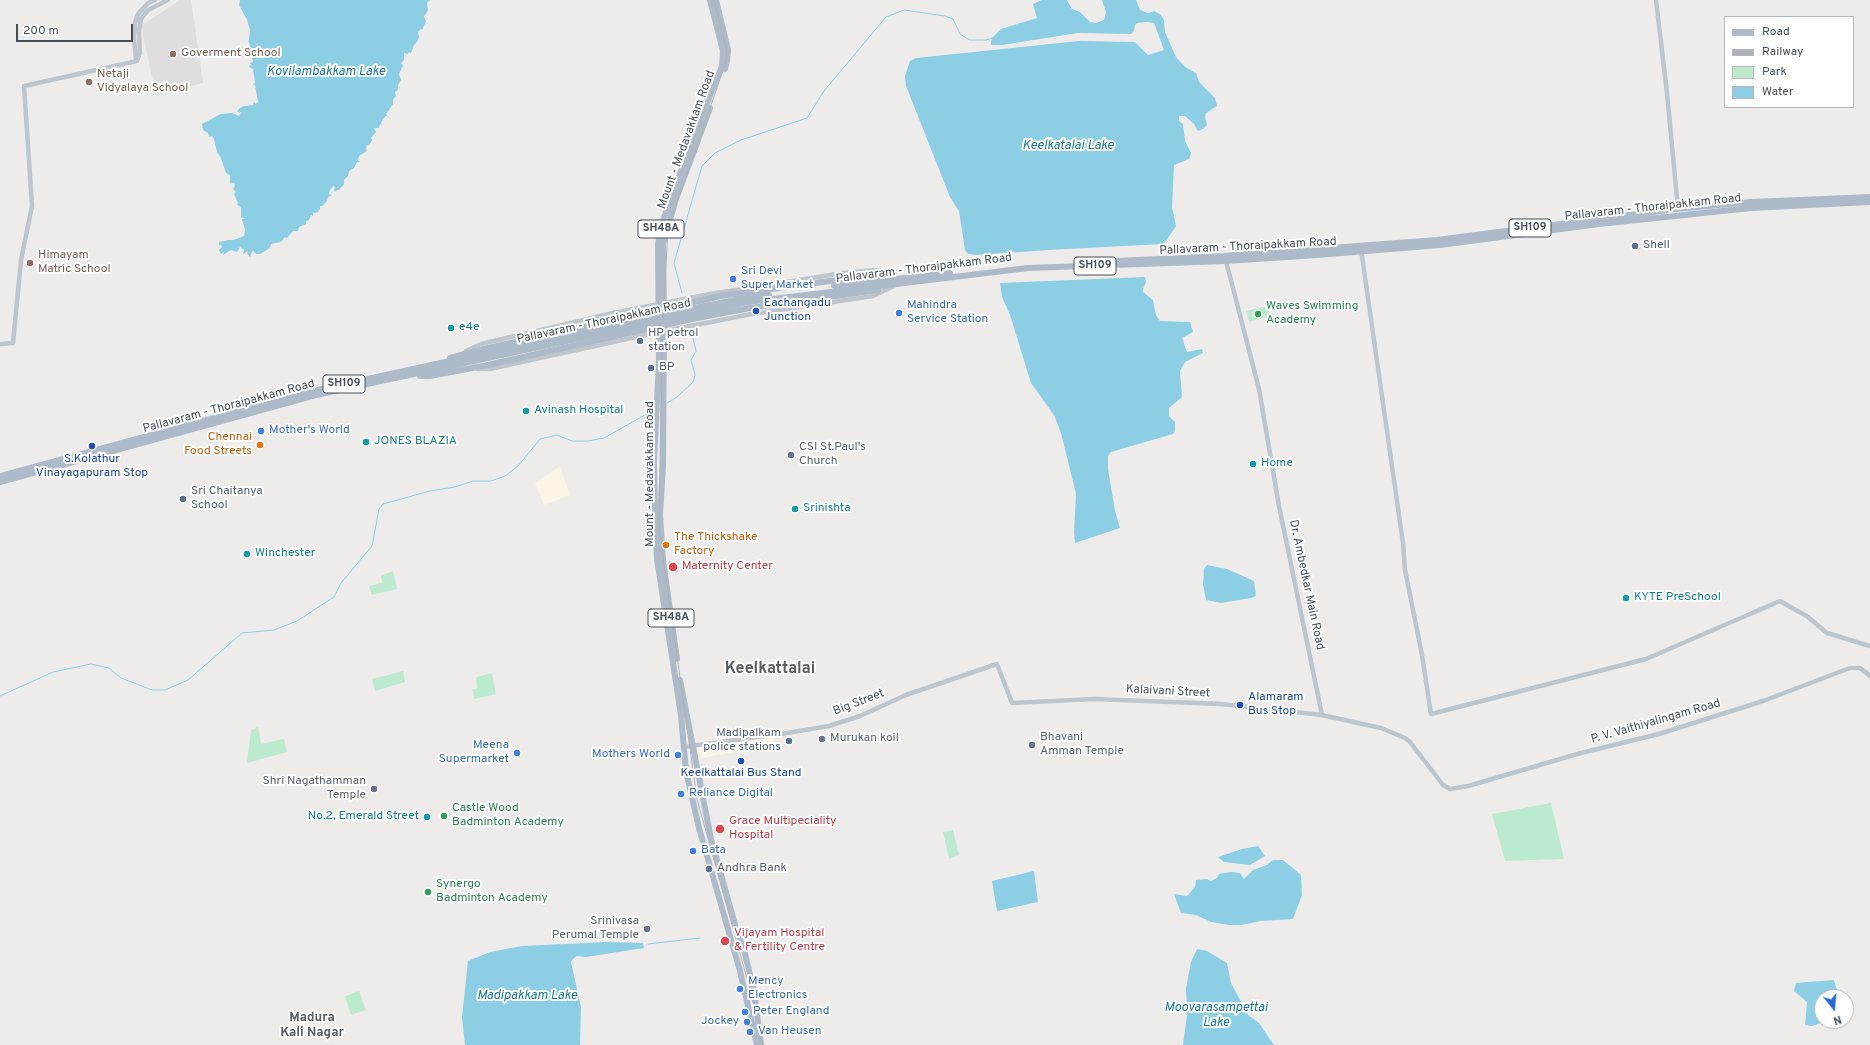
<!DOCTYPE html>
<style>
body{margin:0}
#map{position:relative;width:1870px;height:1045px;overflow:hidden;background:#eeeceb;font-family:Overpass,sans-serif}
canvas{display:block}
.legend{position:absolute;left:1724px;top:16px;width:130px;height:92px;box-sizing:border-box;background:#fff;border:1px solid #b5b8bc;margin:0;padding:5px 7px;list-style:none;font-size:12px;color:#454e57}
.legend li{display:flex;align-items:center;gap:8px;height:20px}
.legend b{width:20px;border:1px solid #b5b8bc}
.north{position:absolute;left:1814px;top:989px;width:40px;height:40px;box-sizing:border-box;background:#fff;border:1px solid #b5b8bc;border-radius:50%;rotate:163deg;font-size:11px;font-weight:700;line-height:16px;text-align:center;color:#454e57}
.north::after{content:'';display:block;margin:auto;width:14px;height:18px;background:#2669ce;clip-path:polygon(50% 0,100% 100%,50% 72%,0 100%)}
.scale{position:absolute;left:16px;top:24px;width:117px;height:18px;box-sizing:border-box;border:2px solid #454e57;border-top:0;padding-left:5px;font-size:12px;line-height:14px;white-space:nowrap;color:#454e57;-webkit-text-stroke:3px #fff;paint-order:stroke}
</style>
<div id="map">
<canvas width="1870" height="1045"></canvas>
<ul class="legend">
<li><b style="height:5px;background:#adbac9"></b>Road</li>
<li><b style="height:5px;background:#aeb1b6"></b>Railway</li>
<li><b style="height:11px;background:#bceacf"></b>Park</li>
<li><b style="height:11px;background:#8ccee4"></b>Water</li>
</ul>
<div class="north">N</div>
<div class="scale">200 m</div>
</div>
<script>
const c = document.querySelector('canvas').getContext('2d');
c.lineJoin = 'round';
function fill(path, color) {
  c.fillStyle = color;
  c.fill(path, 'evenodd');
}
function shape(rows) {
  const path = new Path2D();
  for (const r of rows) {
    path.moveTo(r[0], r[1]);
    for (let i = 2; i < r.length; i += 2) path.lineTo(r[i], r[i + 1]);
  }
  return path;
}
function strokePath(path, color, width, dash) {
  c.strokeStyle = color;
  c.lineWidth = width;
  c.lineCap = dash ? 'butt' : 'round';
  c.setLineDash(dash || []);
  c.stroke(path);
}
function drawText(font, color, halo, rows, align = 'center') {
  c.font = font + ' Overpass,sans-serif';
  c.lineWidth = 4;
  c.setLineDash([]);
  c.textBaseline = 'middle';
  c.strokeStyle = halo;
  c.fillStyle = color;
  for (const [text, x, y, turn = 0] of rows) {
    c.save();
    c.translate(x, y);
    c.rotate((+turn || 0) * Math.PI / 180);
    c.textAlign = isNaN(turn) ? turn : align;
    if (halo) c.strokeText(text, 0, 0);
    c.fillText(text, 0, 0);
    c.restore();
  }
}
fill(shape([
 [560,466,570,495,544,505,535,483],
 [774,736,775,745,696,759,694,748]
]), '#f9f4e4');
fill(shape([
 [180,0,191,0,203,83,156,95,141,26]
]), '#dfdddd');
fill(shape([
 [1267,306,1270,316,1249,322,1246,311],
 [393,571,397,589,372,595,369,586,382,583,381,576],
 [403,671,405,682,375,691,372,679],
 [492,673,496,694,474,699,473,689,477,688,476,677],
 [258,727,261,744,284,739,287,752,247,763,251,730],
 [1551,803,1564,859,1505,861,1492,814],
 [953,830,959,855,949,859,943,832],
 [359,991,366,1010,351,1015,345,996]
]), '#bceacf');
fill(shape([
 [240,0,430,0,427,3,428,10,424,17,426,21,422,30,421,29,418,32,419,37,417,42,414,45,411,53,409,52,407,55,406,53,404,53,404,60,401,63,403,65,399,74,401,80,398,85,398,90,395,92,396,96,393,100,393,104,386,114,388,117,386,116,383,119,381,123,382,125,380,124,379,128,374,128,376,132,371,138,372,140,370,144,367,145,366,149,367,151,359,156,358,160,360,162,357,162,354,168,349,171,348,176,344,180,344,184,339,190,337,190,335,192,334,190,335,187,333,186,329,192,329,194,332,195,328,197,327,201,322,206,320,206,320,209,318,211,319,212,313,213,313,216,311,215,309,220,306,221,306,224,299,227,298,231,293,231,287,238,285,237,281,242,271,244,270,248,260,254,256,254,253,250,250,257,247,254,248,251,243,254,244,250,240,247,237,252,231,250,223,255,224,252,221,254,219,250,223,246,219,245,219,242,228,240,234,240,244,236,245,230,242,219,245,219,241,217,241,207,237,205,238,203,234,194,236,194,233,193,236,192,233,189,235,185,234,183,230,184,230,175,226,173,221,158,217,152,214,139,212,136,209,137,208,133,203,130,202,124,221,114,232,113,239,116,242,112,239,113,237,111,240,108,244,106,253,105,254,102,256,104,258,102,255,85,253,84,255,83,253,69,249,67,250,65,252,66,250,63,253,62,249,42,248,41,249,40,250,30,247,20,239,5],
 [1042,0,1067,0,1072,9,1080,12,1090,22,1096,23,1104,20,1106,12,1102,0,1136,0,1140,10,1148,13,1154,11,1160,14,1164,20,1165,32,1176,57,1185,67,1196,73,1199,82,1215,98,1217,106,1206,113,1205,117,1207,125,1203,129,1198,131,1194,124,1185,116,1179,116,1179,121,1183,124,1185,141,1191,153,1189,159,1174,165,1172,207,1176,226,1166,241,1163,244,1048,250,977,255,968,254,965,250,959,211,950,197,906,86,905,76,910,61,916,58,1079,41,1135,42,1148,55,1164,50,1154,23,1147,22,1137,23,1135,25,1134,31,1131,34,1078,33,1002,45,991,45,991,42,992,38,1001,29,1037,18,1033,4],
 [1145,277,1146,282,1143,289,1143,292,1153,300,1156,315,1160,321,1190,322,1193,332,1182,338,1187,352,1202,349,1203,353,1185,362,1180,371,1182,397,1169,408,1169,416,1175,422,1175,431,1173,434,1111,452,1108,456,1108,469,1115,511,1120,528,1075,543,1074,533,1076,494,1061,433,1054,415,1031,383,1010,315,1002,297,1000,283],
 [1207,565,1227,569,1254,581,1256,596,1251,598,1221,603,1206,600,1203,584,1204,569],
 [1258,846,1265,856,1250,865,1224,862,1218,857,1242,849],
 [1273,860,1283,860,1301,875,1302,895,1293,919,1261,921,1241,925,1229,925,1211,922,1196,915,1181,913,1174,894,1187,896,1195,887,1196,880,1207,879,1211,881,1217,878,1219,874,1231,872,1240,873,1244,879,1253,870,1267,865],
 [1034,871,1038,902,997,911,992,881],
 [607,942,643,943,644,948,586,957,577,956,573,959,571,962,581,1007,580,1045,465,1045,462,1017,468,961,490,952,522,946],
 [1197,949,1207,951,1227,963,1231,983,1248,1015,1259,1023,1274,1045,1183,1045,1187,1014,1186,988,1191,962],
 [1834,980,1839,997,1822,997,1822,1021,1826,1021,1812,1026,1805,1025,1807,1002,1794,991,1796,983]
]), '#8ccee4');
strokePath(shape([
 [682,293,674,263,702,166,715,153,741,140,807,118,824,91,886,17,904,10,945,16,953,19,960,34,969,40,986,40,992,38],
 [667,403,677,397,693,382,695,375,691,360,696,351,691,330],
 [0,696,53,672,91,664,109,668,121,678,152,690,165,690,188,680,242,633,274,630,297,621,334,597,341,583,372,546,379,509,383,504,430,491,455,487,473,481,491,481,505,476,518,466,540,439,557,435,572,441,588,441,604,438,654,410],
 [648,944,700,938]
]), '#8ccee4', 1);
strokePath(shape([
 [1656,0,1667,93,1678,209],
 [136,60,134,38,135,23,138,14,148,3,155,0],
 [137,61,140,53,139,30,141,19,148,10,168,0],
 [1361,249,1403,543,1405,570,1422,655,1431,714,1646,659,1780,601,1808,617,1827,633,1870,646],
 [1226,261,1259,389,1279,506,1322,715],
 [0,344,13,343,21,260,32,206,24,86,137,61],
 [466,351,481,344,613,313,710,294,843,273,875,270,888,273],
 [478,369,490,369,659,332,752,314,873,296,894,286],
 [683,747,781,734,829,726,860,716,906,695,997,664,1012,703,1094,699,1221,704,1322,715,1381,728,1405,738,1410,742,1443,785,1450,789,1468,786,1581,753,1659,734,1763,701,1850,668,1860,668,1870,676]
]), '#bdc5cd', 4.5);
strokePath(shape([
 [710,0,723,51,722,66,692,141,662,223,658,244,659,362,654,461,655,514,657,559,681,715,686,771,699,828,740,971,757,1045],
 [716,0,728,50,727,61,725,69],
 [1115,261,1224,256,1437,240,1676,209,1751,202,1870,197],
 [873,275,894,275],
 [834,286,950,273],
 [664,312,663,244,676,199,710,108],
 [664,322,663,466,660,515,663,560,677,659],
 [450,358,484,349],
 [420,376,430,376,483,366],
 [0,476,313,391,659,315,740,299,769,295],
 [0,482,316,395,748,302,1028,268,1226,261,1317,255,1440,245,1599,224,1751,208,1870,202],
 [680,680,711,839,736,928,744,950,754,991,761,1045]
]), '#adbac9', 6);
strokePath(shape([
 [714,0,727,52,726,62,668,228,662,338,659,527,697,799,761,1029,763,1045]
]), '#aeb1b6', 1);
strokePath(shape([
 [484,349,721,296,873,275],
 [483,366,692,319,750,308,878,290]
]), '#adbac9', 6);
for (const [x, y, r, color] of [
 [173,54,4,"#8d6e63"],
 [89,82,4,"#8d6e63"],
 [1635,246,4,"#5c6f8a"],
 [30,263,4,"#8d6e63"],
 [733,279,4,"#3f7fe0"],
 [756,311,4,"#1a4fb4"],
 [899,313,4,"#3f7fe0"],
 [1258,314,4,"#2e9e5b"],
 [451,328,4,"#0f9aa8"],
 [640,341,4,"#5c6f8a"],
 [651,368,4,"#5c6f8a"],
 [526,411,4,"#0f9aa8"],
 [261,431,4,"#3f7fe0"],
 [366,442,4,"#0f9aa8"],
 [260,445,4,"#e8710a"],
 [92,446,4,"#1a4fb4"],
 [791,455,4,"#6b7280"],
 [1253,464,4,"#0f9aa8"],
 [183,499,4,"#5c6f8a"],
 [795,509,4,"#0f9aa8"],
 [666,545,4,"#e8710a"],
 [247,554,4,"#0f9aa8"],
 [673,567,5,"#e0444e"],
 [1626,598,4,"#0f9aa8"],
 [1240,705,4,"#1a4fb4"],
 [822,739,4,"#6b7280"],
 [789,741,4,"#5c6f8a"],
 [1032,745,4,"#6b7280"],
 [517,753,4,"#3f7fe0"],
 [678,755,4,"#3f7fe0"],
 [741,761,4,"#1a4fb4"],
 [374,789,4,"#6b7280"],
 [681,794,4,"#3f7fe0"],
 [444,816,4,"#2e9e5b"],
 [427,817,4,"#0f9aa8"],
 [720,829,5,"#e0444e"],
 [693,851,4,"#3f7fe0"],
 [709,869,4,"#5c6f8a"],
 [428,892,4,"#2e9e5b"],
 [647,929,4,"#6b7280"],
 [725,941,5,"#e0444e"],
 [740,989,4,"#3f7fe0"],
 [745,1012,4,"#3f7fe0"],
 [747,1022,4,"#3f7fe0"],
 [750,1032,4,"#3f7fe0"]
]) {
  const dot = new Path2D();
  dot.arc(x, y, r, 0, 2 * Math.PI);
  c.fillStyle = color;
  c.fill(dot);
  strokePath(dot, '#fff', 1.5);
}
for (const [x, y, w] of [
 [1530,228,42],
 [661,229,46],
 [1095,266,42],
 [344,384,42],
 [671,618,46]
]) {
  const box = new Path2D();
  box.roundRect(x - w / 2, y - 9, w, 18, 3);
  c.fillStyle = '#fff';
  c.fill(box);
  strokePath(box, '#454e57', 1);
}
drawText('bold 11px', '#454e57', null, [
 ["SH109",1530,228],
 ["SH48A",661,229],
 ["SH109",1095,266],
 ["SH109",344,384],
 ["SH48A",671,618]
]);
drawText('12px', '#785e54', '#fff', [
 ["Goverment School",181,54],
 ["Netaji",97,75],
 ["Vidyalaya School",97,89],
 ["Himayam",38,256],
 ["Matric School",38,270]
], 'left');
drawText('12px', '#454e57', '#fff', [
 ["Mount - Medavakkam Road",687,140,-70],
 ["Pallavaram - Thoraipakkam Road",1653,208,-6],
 ["Pallavaram - Thoraipakkam Road",1248,247,-3],
 ["Pallavaram - Thoraipakkam Road",924,269,-7],
 ["Pallavaram - Thoraipakkam Road",604,322,-12],
 ["Pallavaram - Thoraipakkam Road",229,407,-15],
 ["Mount - Medavakkam Road",651,474,-90],
 ["Dr. Ambedkar Main Road",1306,585,78],
 ["Kalaivani Street",1168,692,3],
 ["Big Street",859,703,-21],
 ["P. V. Vaithiyalingam Road",1656,722,-16]
]);
drawText('12px', '#4e5e75', '#fff', [
 ["Shell",1643,246],
 ["HP petrol",648,334],
 ["station",648,348],
 ["BP",659,368],
 ["Sri Chaitanya",191,492],
 ["School",191,506],
 ["Madipalkam",781,734,"right"],
 ["police stations",781,748,"right"],
 ["Andhra Bank",717,869]
], 'left');
drawText('12px', '#366cbe', '#fff', [
 ["Sri Devi",741,272],
 ["Super Market",741,286],
 ["Mahindra",907,306],
 ["Service Station",907,320],
 ["Mother's World",269,431],
 ["Meena",509,746,"right"],
 ["Supermarket",509,760,"right"],
 ["Mothers World",670,755,"right"],
 ["Reliance Digital",689,794],
 ["Bata",701,851],
 ["Mency",748,982],
 ["Electronics",748,996],
 ["Peter England",753,1012],
 ["Jockey",739,1022,"right"],
 ["Van Heusen",758,1032]
], 'left');
drawText('12px', '#164399', '#fff', [
 ["Eachangadu",764,304],
 ["Junction",764,318],
 ["S.Kolathur",92,460,"center"],
 ["Vinayagapuram Stop",92,474,"center"],
 ["Alamaram",1248,698],
 ["Bus Stop",1248,712],
 ["Keelkattalai Bus Stand",741,774,"center"]
], 'left');
drawText('12px', '#27864d', '#fff', [
 ["Waves Swimming",1266,307],
 ["Academy",1266,321],
 ["Castle Wood",452,809],
 ["Badminton Academy",452,823],
 ["Synergo",436,885],
 ["Badminton Academy",436,899]
], 'left');
drawText('12px', '#0d838f', '#fff', [
 ["e4e",459,328],
 ["Avinash Hospital",534,411],
 ["JONES BLAZIA",374,442],
 ["Home",1261,464],
 ["Srinishta",803,509],
 ["Winchester",255,554],
 ["KYTE PreSchool",1634,598],
 ["No.2, Emerald Street",419,817,"right"]
], 'left');
drawText('12px', '#c56008', '#fff', [
 ["Chennai",252,438],
 ["Food Streets",252,452],
 ["The Thickshake",674,538,"left"],
 ["Factory",674,552,"left"]
], 'right');
drawText('12px', '#5b616d', '#fff', [
 ["CSI St.Paul's",799,448],
 ["Church",799,462],
 ["Bhavani",1040,738],
 ["Amman Temple",1040,752],
 ["Murukan koil",830,739],
 ["Shri Nagathamman",366,782,"right"],
 ["Temple",366,796,"right"],
 ["Srinivasa",639,922,"right"],
 ["Perumal Temple",639,936,"right"]
], 'left');
drawText('12px', '#be3a42', '#fff', [
 ["Maternity Center",682,567],
 ["Grace Multipeciality",729,822],
 ["Hospital",729,836],
 ["Vijayam Hospital",734,934],
 ["& Fertility Centre",734,948]
], 'left');
drawText('italic 13px', '#167999', '#fff', [
 ["Kovilambakkam Lake",326,72],
 ["Keelkatalai Lake",1068,146],
 ["Madipakkam Lake",527,996],
 ["Moovarasampettai",1216,1008],
 ["Lake",1216,1023]
]);
drawText('bold 13px', '#595c60', '#fff', [
 ["Madura",312,1018],
 ["Kali Nagar",312,1033]
]);
drawText('bold 16px', '#595c60', '#fff', [
 ["Keelkattalai",770,670]
]);
</script>
